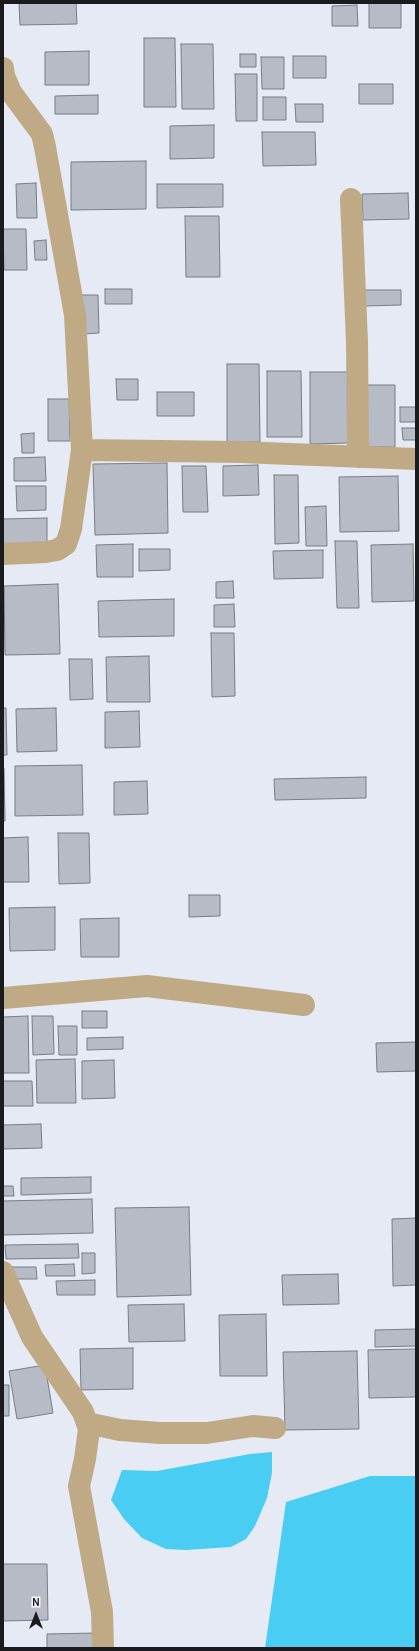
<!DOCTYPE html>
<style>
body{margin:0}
#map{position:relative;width:419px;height:1651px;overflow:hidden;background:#e5eaf4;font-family:Karla,sans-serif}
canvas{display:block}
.frame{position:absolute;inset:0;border:4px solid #191b1f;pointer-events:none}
.north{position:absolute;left:16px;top:1595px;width:40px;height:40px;-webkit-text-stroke:3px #f4f7fd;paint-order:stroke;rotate:0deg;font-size:11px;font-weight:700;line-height:16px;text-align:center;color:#191b1f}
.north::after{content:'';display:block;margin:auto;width:14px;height:18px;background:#191b1f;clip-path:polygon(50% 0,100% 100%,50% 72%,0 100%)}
</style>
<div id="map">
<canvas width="419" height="1651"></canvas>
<div class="frame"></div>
<div class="north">N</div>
</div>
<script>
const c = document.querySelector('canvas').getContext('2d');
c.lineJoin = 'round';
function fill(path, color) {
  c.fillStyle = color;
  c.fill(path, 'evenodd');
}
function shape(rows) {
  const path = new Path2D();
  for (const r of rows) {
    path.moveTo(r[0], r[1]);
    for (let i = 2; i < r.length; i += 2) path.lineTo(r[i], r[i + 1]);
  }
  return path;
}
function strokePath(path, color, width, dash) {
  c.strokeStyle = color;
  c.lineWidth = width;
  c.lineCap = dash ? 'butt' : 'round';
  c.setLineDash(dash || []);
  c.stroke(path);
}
fill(shape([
 [272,1452,272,1473,267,1498,255,1526,246,1539,231,1547,186,1550,166,1549,142,1538,124,1519,111,1500,122,1470,157,1471,250,1454],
 [370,1476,416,1476,416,1648,265,1648,286,1502]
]), '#4acdf2');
const building = shape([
 [19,3,76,3,77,24,20,25,19,3],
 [369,3,401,3,401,28,369,28,369,3],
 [357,5,358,26,332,26,332,6,357,5],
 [144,38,175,38,176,107,144,107,144,38],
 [181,44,213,44,214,109,182,109,181,44],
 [89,51,89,85,45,85,45,52,89,51],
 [240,54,256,54,256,67,240,67,240,54],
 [293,56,326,56,326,78,293,78,293,56],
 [261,57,284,57,284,89,262,89,261,57],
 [235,74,257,74,257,121,236,121,235,74],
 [359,84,393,84,393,104,359,104,359,84],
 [98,95,98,114,55,114,55,96,98,95],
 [263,97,286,97,286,120,263,120,263,97],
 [295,104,323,104,323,122,296,122,295,104],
 [214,125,214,158,170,159,170,126,214,125],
 [262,132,315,132,316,165,263,166,262,132],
 [146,161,146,209,71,210,71,162,146,161],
 [36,183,37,218,17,218,16,184,36,183],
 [157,184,223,184,223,207,157,208,157,184],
 [408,193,409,219,363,220,362,194,408,193],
 [185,216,219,216,220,277,186,277,185,216],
 [3,229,26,229,27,270,4,270,3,229],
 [46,240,47,260,35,260,34,241,46,240],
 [105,289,132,289,132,304,105,304,105,289],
 [365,290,401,290,401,305,365,306,365,290],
 [82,295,98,295,99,333,83,334,82,295],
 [227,364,259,364,260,442,227,442,227,364],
 [267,371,301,371,302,437,267,437,267,371],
 [310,372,348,372,349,443,310,444,310,372],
 [116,379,138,379,138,400,117,400,116,379],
 [365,385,395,385,395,447,365,447,365,385],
 [157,392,194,392,194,416,157,416,157,392],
 [48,399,69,399,70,441,48,441,48,399],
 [400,407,416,407,416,422,400,422,400,407],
 [402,428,416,428,416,440,403,440,402,428],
 [34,433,34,453,22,453,21,434,34,433],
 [45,457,46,481,14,481,14,458,45,457],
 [167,463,168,533,95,535,93,464,167,463],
 [258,465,259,495,223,496,223,466,258,465],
 [182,466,206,466,208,512,183,512,182,466],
 [274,475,298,475,299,543,275,544,274,475],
 [398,476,399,531,340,532,339,477,398,476],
 [16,486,46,486,46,510,17,511,16,486],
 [326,506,327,546,306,546,305,507,326,506],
 [47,518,47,546,3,547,3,519,47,518],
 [335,541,357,541,359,608,337,608,335,541],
 [133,544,133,577,97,577,96,545,133,544],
 [413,544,414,601,372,602,371,545,413,544],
 [139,549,170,549,170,570,139,571,139,549],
 [323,550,323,578,274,579,273,551,323,550],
 [233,581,234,598,216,598,216,582,233,581],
 [58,584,60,654,5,655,4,586,58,584],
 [174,599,174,636,99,637,98,601,174,599],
 [234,604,235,627,214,627,214,605,234,604],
 [211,633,234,633,235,696,212,697,211,633],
 [149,656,150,702,107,702,106,657,149,656],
 [69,659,92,659,93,699,70,700,69,659],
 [3,708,6,708,7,755,3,755,3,708],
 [56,708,57,751,17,752,16,709,56,708],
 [139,711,140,747,105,748,105,712,139,711],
 [82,765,83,815,15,816,15,766,82,765],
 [3,768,4,768,5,821,3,821,3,768],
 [366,777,366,798,275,800,274,779,366,777],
 [147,781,148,814,114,815,114,782,147,781],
 [58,833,89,833,90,883,59,884,58,833],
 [28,837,29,882,3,882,3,838,28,837],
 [189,895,220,895,220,916,189,917,189,895],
 [55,907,55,950,10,951,9,908,55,907],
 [119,918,119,957,81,957,80,919,119,918],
 [82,1011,107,1011,107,1028,82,1028,82,1011],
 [28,1016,29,1073,3,1073,3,1017,28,1016],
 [32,1016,53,1016,54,1054,33,1055,32,1016],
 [58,1026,77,1026,77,1055,59,1055,58,1026],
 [123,1037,123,1049,87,1050,87,1038,123,1037],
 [416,1042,416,1071,377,1072,376,1043,416,1042],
 [75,1059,76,1103,37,1103,36,1060,75,1059],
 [114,1060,115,1098,82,1099,82,1061,114,1060],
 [3,1081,32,1081,33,1106,3,1106,3,1081],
 [41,1124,42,1148,3,1149,3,1125,41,1124],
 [91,1177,91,1193,21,1195,21,1178,91,1177],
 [3,1186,13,1186,14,1196,3,1196,3,1186],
 [92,1199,93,1233,3,1235,3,1201,92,1199],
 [189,1207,191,1295,117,1297,115,1208,189,1207],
 [416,1218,416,1285,393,1286,392,1219,416,1218],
 [78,1244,79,1258,6,1259,5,1245,78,1244],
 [82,1253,95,1253,95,1273,82,1274,82,1253],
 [74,1264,75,1276,46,1276,45,1265,74,1264],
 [12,1267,36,1267,37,1279,12,1279,12,1267],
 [338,1274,339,1304,283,1305,282,1275,338,1274],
 [95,1280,95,1295,57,1295,56,1281,95,1280],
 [184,1304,185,1341,129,1342,128,1305,184,1304],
 [266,1314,267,1376,220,1376,219,1315,266,1314],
 [416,1329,416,1346,375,1347,375,1330,416,1329],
 [133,1348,133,1389,81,1390,80,1349,133,1348],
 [416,1349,416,1397,369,1398,368,1350,416,1349],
 [357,1351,359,1429,285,1430,283,1352,357,1351],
 [45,1365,53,1413,17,1419,9,1371,45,1365],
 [3,1385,9,1385,9,1416,3,1416,3,1385],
 [3,1564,47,1564,48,1620,3,1621,3,1564],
 [95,1633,96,1648,47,1648,47,1634,95,1633]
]);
fill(building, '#b7bbc5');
strokePath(building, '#777c85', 1);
strokePath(shape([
 [3,68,4,76,11,92,42,134,45,147,75,315,82,450,71,529,66,544,57,550,46,552,3,554],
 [351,199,357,342,358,457],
 [82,450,240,452,416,459],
 [3,998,147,986,304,1005],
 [3,1272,32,1337,83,1412,89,1429,85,1459,79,1486,102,1612,103,1648],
 [87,1423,120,1430,160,1433,207,1433,253,1426,275,1428]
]), '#c0aa86', 22);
</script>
